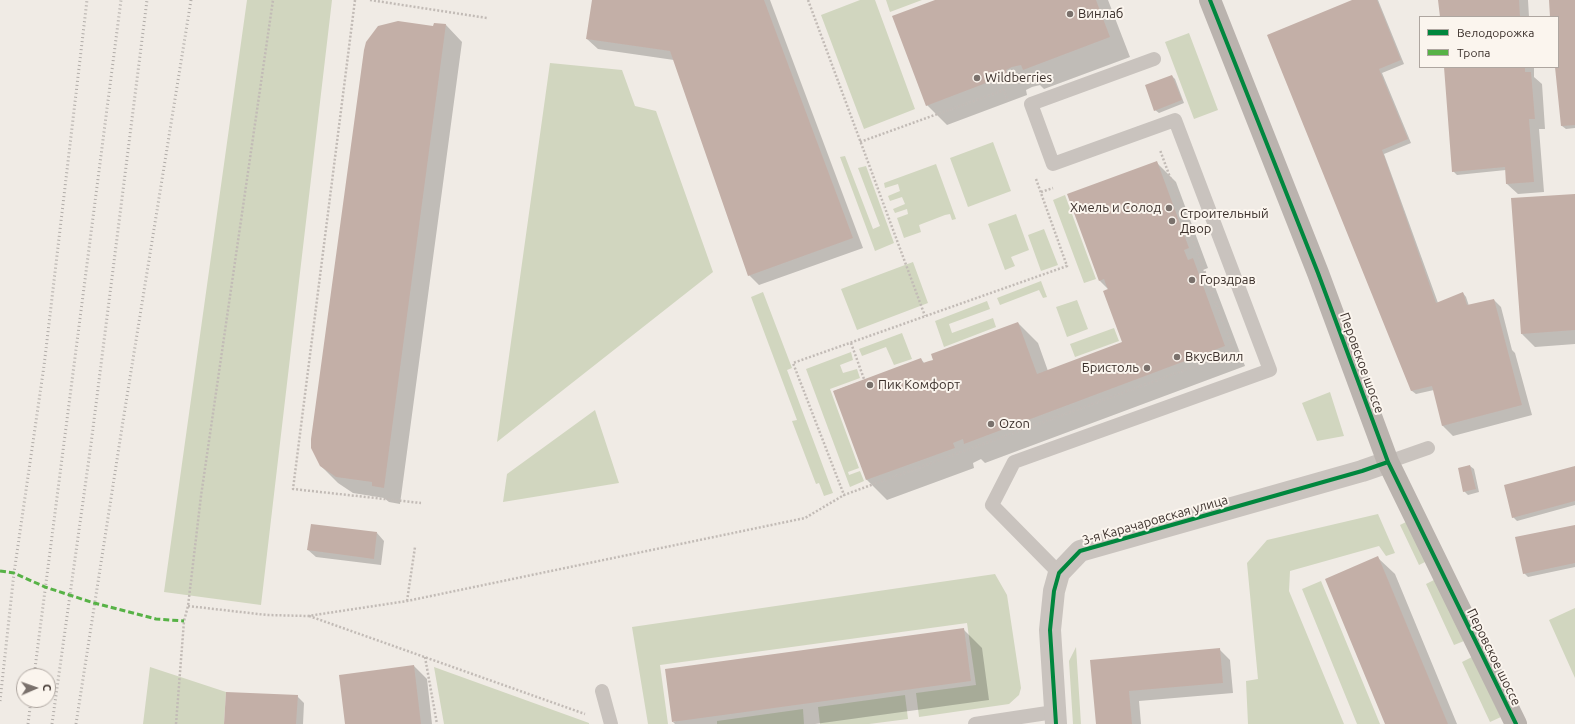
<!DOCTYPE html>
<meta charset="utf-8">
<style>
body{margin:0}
#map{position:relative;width:1575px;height:724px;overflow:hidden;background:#f0ebe5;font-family:Ubuntu,sans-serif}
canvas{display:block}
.legend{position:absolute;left:1419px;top:16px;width:140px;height:52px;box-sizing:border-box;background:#fbf5ee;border:1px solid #aea6a0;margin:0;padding:5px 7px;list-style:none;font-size:12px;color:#3b302b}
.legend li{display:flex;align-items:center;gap:8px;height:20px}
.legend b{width:20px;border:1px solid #aea6a0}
.north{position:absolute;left:16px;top:668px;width:40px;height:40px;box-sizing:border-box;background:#fbf5ee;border:1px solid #aea6a0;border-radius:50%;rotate:88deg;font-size:11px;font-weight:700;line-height:16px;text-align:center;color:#3b302b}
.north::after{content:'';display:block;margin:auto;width:14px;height:18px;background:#7a716c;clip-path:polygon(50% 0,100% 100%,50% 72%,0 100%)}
</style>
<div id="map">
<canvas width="1575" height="724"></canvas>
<ul class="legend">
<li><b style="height:5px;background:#00873e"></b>Велодорожка</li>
<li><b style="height:5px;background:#57b246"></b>Тропа</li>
</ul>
<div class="north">С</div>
</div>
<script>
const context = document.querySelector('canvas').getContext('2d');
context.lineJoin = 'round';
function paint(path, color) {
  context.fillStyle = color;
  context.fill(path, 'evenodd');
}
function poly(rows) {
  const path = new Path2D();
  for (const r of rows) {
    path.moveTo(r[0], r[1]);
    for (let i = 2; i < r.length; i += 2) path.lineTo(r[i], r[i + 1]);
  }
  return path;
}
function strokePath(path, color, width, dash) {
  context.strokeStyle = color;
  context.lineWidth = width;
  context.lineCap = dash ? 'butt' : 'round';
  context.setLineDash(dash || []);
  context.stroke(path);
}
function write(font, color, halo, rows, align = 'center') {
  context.font = font + ' Ubuntu,sans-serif';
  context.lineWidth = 4;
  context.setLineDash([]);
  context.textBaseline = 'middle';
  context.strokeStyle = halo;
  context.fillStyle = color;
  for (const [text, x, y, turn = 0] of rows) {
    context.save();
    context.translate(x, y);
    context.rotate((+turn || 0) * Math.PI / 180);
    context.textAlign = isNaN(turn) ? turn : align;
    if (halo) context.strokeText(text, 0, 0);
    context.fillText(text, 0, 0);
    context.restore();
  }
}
const green = poly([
 [247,0,332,0,261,605,164,592],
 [860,0,875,0,915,109,864,129,821,15],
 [886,0,922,0,890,12],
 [1189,33,1218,110,1194,119,1165,42],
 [550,63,622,70,635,106,656,111,713,272,497,442],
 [993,142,1011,191,968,207,950,158],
 [845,156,873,229,880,226,858,168,866,166,894,243,875,251,840,157],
 [936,164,956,219,952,220,950,214,945,215,919,225,921,232,904,238,897,218,908,214,907,209,895,213,893,209,905,204,902,197,890,201,888,196,900,191,898,184,885,188,884,183],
 [1065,195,1096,279,1084,283,1053,200],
 [1016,214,1029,250,1011,257,1015,266,1005,270,988,224],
 [1044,229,1058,265,1041,271,1028,235],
 [913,262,928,303,857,330,841,289],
 [1041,281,1047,297,1043,298,1039,290,1000,305,997,298],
 [763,292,792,368,787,370,833,493,824,496,819,483,816,484,792,421,797,420,751,297],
 [1077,300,1088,329,1067,337,1056,307],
 [987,301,990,309,949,324,952,333,993,318,996,327,944,347,935,321],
 [1114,328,1119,341,1075,357,1070,344],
 [902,333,912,359,894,365,886,347,862,356,859,349],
 [851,352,853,360,840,365,843,373,857,369,860,378,830,389,859,468,848,472,849,475,860,471,864,481,850,487,806,369],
 [1330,392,1344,436,1317,441,1302,403],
 [595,410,619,483,503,502,507,474],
 [1378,514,1395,553,1386,556,1379,546,1290,571,1289,591,1344,724,1248,724,1246,681,1258,679,1247,563,1267,540],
 [1408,521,1427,561,1419,565,1400,525],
 [995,574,1007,595,1021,688,1019,695,1009,704,919,717,916,693,976,685,967,623,660,665,668,724,648,724,632,627],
 [1436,579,1464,641,1454,645,1426,584],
 [1321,581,1380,724,1357,724,1302,589],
 [1575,608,1575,678,1549,620],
 [1076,647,1081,724,1073,724,1069,661],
 [1472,657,1501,717,1490,722,1462,662],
 [150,667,226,692,224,724,143,724],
 [434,667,589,723,589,724,444,724],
 [905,695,908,719,869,724,820,724,818,707],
 [803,709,804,724,717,724,717,721]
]);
const shadow = poly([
 [593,0,770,0,863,248,759,285,749,275,674,60,598,49,587,39],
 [937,0,1108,0,1130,57,1044,89,1040,85,1032,87,1026,90,1027,95,947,125,927,105],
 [1355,0,1378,0,1404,64,1382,73,1411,143,1384,154,1438,303,1463,293,1466,297,1469,306,1494,300,1501,307,1512,350,1515,353,1532,415,1453,436,1443,426,1434,390,1416,394,1412,391],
 [1439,0,1528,0,1529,17,1441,17],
 [1550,0,1575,0,1575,128,1566,129,1562,126,1556,67,1558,67,1558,17,1551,17],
 [446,25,462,42,400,504,389,502,384,498,353,493,338,483,321,466,434,27],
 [1445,67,1534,67,1534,77,1542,84,1545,129,1539,129,1544,192,1518,194,1507,184,1506,170,1457,175,1453,171],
 [1172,76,1175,79,1184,103,1159,113,1155,110],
 [1156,162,1176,182,1208,268,1203,270,1212,279,1245,366,985,463,981,459,973,463,974,468,887,500,867,480,834,391,921,359,925,364,1018,323,1038,343,1048,371,1124,343,1109,290,1100,281,1068,195],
 [1575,195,1575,344,1535,347,1522,334],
 [1470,466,1474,469,1479,492,1468,495,1464,491],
 [1575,467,1575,505,1517,521,1513,517],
 [1575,526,1575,567,1528,577,1524,573],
 [377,533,384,541,381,565,316,557,308,550],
 [1378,558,1395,574,1457,724,1386,724],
 [963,629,982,648,989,700,815,724,675,724,673,722],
 [1219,649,1230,660,1233,693,1139,701,1141,724,1097,724,1091,661],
 [414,666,427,679,432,724,346,724],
 [297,696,304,703,303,724,225,724]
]);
const building = poly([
 [592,0,764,0,853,238,748,276,670,51,586,39],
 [935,0,1096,0,1110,37,1023,70,1021,65,1012,67,1006,70,1007,75,926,106,892,16],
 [1352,0,1377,0,1401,60,1379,69,1408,139,1382,150,1436,303,1463,292,1467,305,1494,299,1522,405,1442,426,1432,386,1411,391,1267,35],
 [1438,0,1519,0,1520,17,1440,17],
 [1549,0,1575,0,1575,125,1561,126,1555,67,1558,67,1558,17,1550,17],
 [398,21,433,26,434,23,446,24,384,488,372,486,372,482,336,477,320,466,311,448,311,439,364,50,366,42,378,26],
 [1444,67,1525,67,1525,72,1531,72,1535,119,1529,119,1534,182,1506,184,1505,167,1452,172],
 [1172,75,1182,100,1154,111,1145,85],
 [1157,161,1189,248,1184,250,1188,260,1193,258,1225,346,964,444,963,439,953,443,955,448,866,480,833,391,921,358,923,363,929,361,933,360,931,354,1018,322,1037,374,1122,342,1103,291,1108,289,1106,285,1104,279,1099,281,1067,194],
 [1575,194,1575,330,1521,334,1511,198],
 [1470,465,1476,489,1463,492,1458,468],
 [1575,466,1575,501,1512,518,1504,485],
 [311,524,377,532,374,559,307,550],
 [1575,525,1575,563,1523,574,1515,537],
 [1378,556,1391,587,1448,724,1385,724,1325,579],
 [964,628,971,681,672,722,665,669],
 [1220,648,1223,683,1129,691,1132,724,1096,724,1090,660],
 [414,665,421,724,345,724,339,675],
 [226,692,298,695,296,724,224,724]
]);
const path = poly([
 [355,0,293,489,421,503],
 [370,0,487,18],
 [808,0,925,316],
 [860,142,1004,90,1008,101],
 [1036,179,1067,266,793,363,844,495,1234,352,1160,150],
 [1041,192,1053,188],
 [851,343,864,379],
 [407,601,415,547],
 [188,606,267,615,308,616,407,601,805,518,844,495],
 [309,616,585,714],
 [425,657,437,724],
 [176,724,184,621,188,606,201,496,273,0]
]);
const lane = poly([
 [1388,462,1428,448],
 [1059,573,992,505,1014,462,1270,370,1175,120,1053,164,1031,104,1154,59],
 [602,691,611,724],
 [975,724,1054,712]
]);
const street = poly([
 [1056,724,1050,630,1054,591,1059,573,1080,551,1362,471,1388,462]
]);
const secondary = poly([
 [1210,0,1318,273,1388,462,1516,724]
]);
const rail = poly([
 [34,676,121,0],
 [0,701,14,573,44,366,87,0],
 [28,724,31,700],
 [52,724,91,444,147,0],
 [76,724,123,421,191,0]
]);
const quiet = poly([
 [0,571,14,573,45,587,94,603,156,619,184,621]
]);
const cycleway = poly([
 [1210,0,1318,273,1388,462,1516,724],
 [1056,724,1050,630,1054,591,1059,573,1080,551,1362,471,1388,462]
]);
const markers = [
 [1070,14,4,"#7a716c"],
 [977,78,4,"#7a716c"],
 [1169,208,4,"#7a716c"],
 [1172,221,4,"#7a716c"],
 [1192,280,4,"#7a716c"],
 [1177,357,4,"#7a716c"],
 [1147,368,4,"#7a716c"],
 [870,385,4,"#7a716c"],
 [991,424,4,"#7a716c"]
];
const poiNames = [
 ["Винлаб",1078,14],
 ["Wildberries",985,78],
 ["Хмель и Солод",1161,208,"right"],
 ["Строительный",1180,214],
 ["Двор",1180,229],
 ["Горздрав",1200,280],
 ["ВкусВилл",1185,357],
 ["Бристоль",1139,368,"right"],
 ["Пик Комфорт",878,385],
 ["Ozon",999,424]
];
const streetNames = [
 ["Перовское шоссе",1362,363,70],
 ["3-я Карачаровская улица",1155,520,-16],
 ["Перовское шоссе",1494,657,64]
];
paint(green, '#d1d6bf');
paint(shadow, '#0003');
paint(building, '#c3afa7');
strokePath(path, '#c2bbb6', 2.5, [2, 2]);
strokePath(lane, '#c9c3be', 14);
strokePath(street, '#c9c3be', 22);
strokePath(secondary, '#bab3ae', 22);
strokePath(rail, '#b1aca8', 3, [1, 3]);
strokePath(quiet, '#57b246', 3, [6, 3]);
strokePath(cycleway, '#00873e', 4);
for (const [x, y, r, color] of markers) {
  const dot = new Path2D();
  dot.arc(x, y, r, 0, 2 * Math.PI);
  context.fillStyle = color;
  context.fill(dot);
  strokePath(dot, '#fbf5ee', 1.5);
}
write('13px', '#3b302b', '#fbf5ee', poiNames, 'left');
write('13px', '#3b302b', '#fbf5ee', streetNames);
</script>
